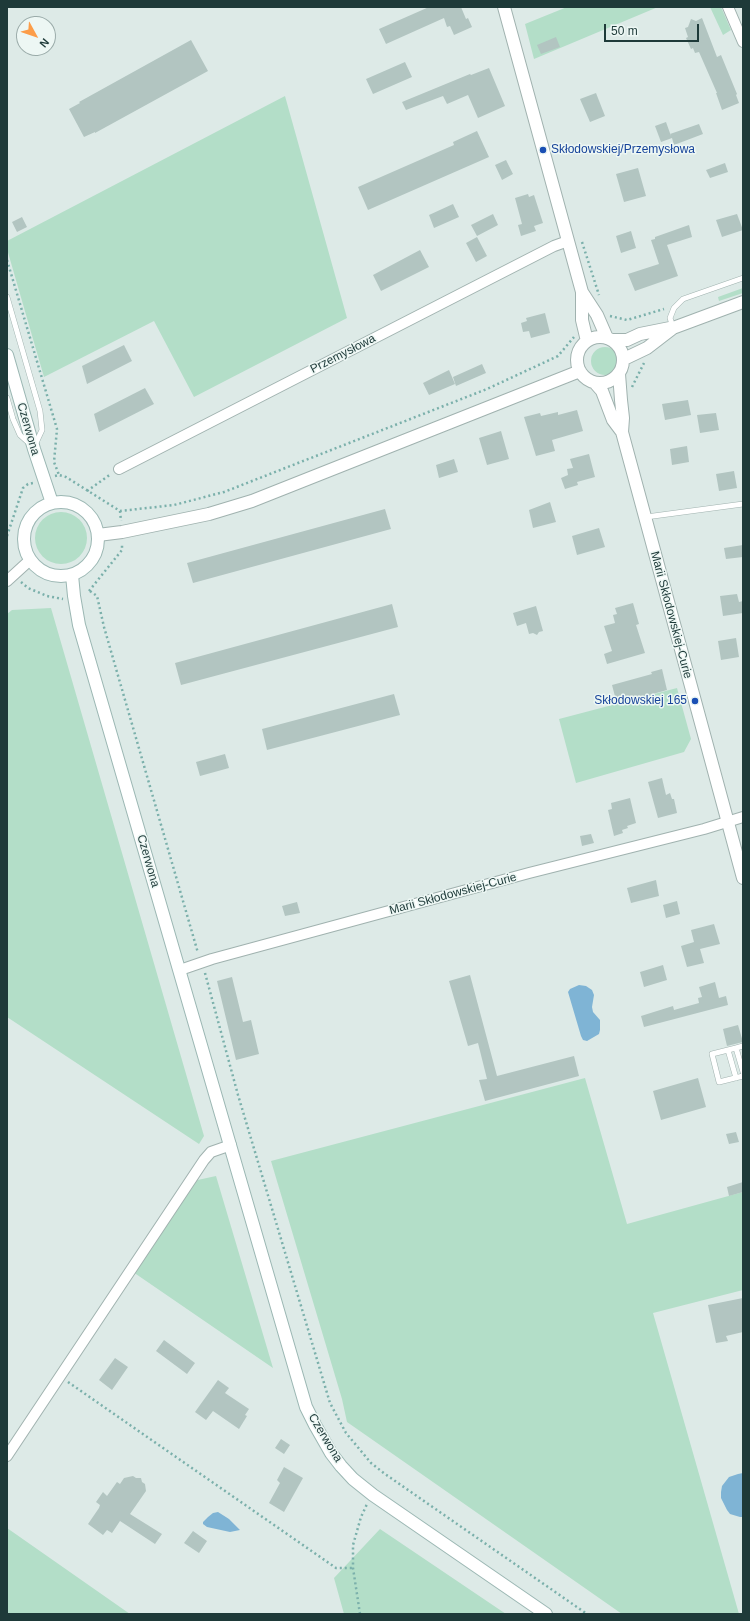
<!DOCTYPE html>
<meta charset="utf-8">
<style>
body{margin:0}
#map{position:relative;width:750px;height:1621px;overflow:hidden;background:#ddeae7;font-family:Helvetica,sans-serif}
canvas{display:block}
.frame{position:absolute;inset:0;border:8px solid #1e3a39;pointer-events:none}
.north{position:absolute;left:16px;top:16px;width:40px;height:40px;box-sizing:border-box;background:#edf7f4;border:1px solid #9aaba9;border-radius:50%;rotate:130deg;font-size:11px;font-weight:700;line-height:16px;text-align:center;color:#1e3a39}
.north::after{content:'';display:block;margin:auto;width:14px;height:18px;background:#fc9d49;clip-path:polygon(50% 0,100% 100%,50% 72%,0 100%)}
.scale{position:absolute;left:604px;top:24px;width:95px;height:18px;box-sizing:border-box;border:2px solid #1e3a39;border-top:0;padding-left:5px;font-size:12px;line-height:14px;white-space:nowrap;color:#1e3a39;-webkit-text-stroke:3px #edf7f4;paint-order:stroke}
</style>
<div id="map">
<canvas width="750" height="1621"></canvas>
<div class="frame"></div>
<div class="north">N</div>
<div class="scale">50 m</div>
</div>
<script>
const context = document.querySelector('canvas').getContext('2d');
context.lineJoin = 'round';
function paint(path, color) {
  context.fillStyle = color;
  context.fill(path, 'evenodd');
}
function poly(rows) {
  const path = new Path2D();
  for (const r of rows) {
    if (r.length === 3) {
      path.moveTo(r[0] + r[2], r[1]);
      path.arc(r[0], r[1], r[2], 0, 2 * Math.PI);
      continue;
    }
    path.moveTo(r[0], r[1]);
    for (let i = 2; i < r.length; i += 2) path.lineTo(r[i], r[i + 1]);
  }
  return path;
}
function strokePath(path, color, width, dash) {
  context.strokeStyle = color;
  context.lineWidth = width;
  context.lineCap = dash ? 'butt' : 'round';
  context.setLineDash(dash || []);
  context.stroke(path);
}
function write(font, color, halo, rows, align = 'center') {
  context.font = font + ' Helvetica,sans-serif';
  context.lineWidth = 3;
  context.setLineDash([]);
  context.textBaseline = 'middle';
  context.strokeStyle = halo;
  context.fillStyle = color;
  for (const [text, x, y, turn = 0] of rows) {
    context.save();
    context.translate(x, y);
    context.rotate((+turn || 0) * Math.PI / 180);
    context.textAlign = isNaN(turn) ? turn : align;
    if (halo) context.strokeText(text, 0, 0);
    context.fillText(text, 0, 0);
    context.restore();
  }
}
const green = poly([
 [567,7,658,7,534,59,525,24],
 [710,7,721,7,731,30,723,35],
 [285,96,347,318,194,397,154,321,44,377,7,249,7,241],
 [743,288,743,293,719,301,718,297],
 [605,361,14],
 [61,538,26],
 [51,608,204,1136,199,1144,7,1017,7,614,12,610],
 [677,688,691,739,684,752,576,783,559,719],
 [585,1078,627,1224,743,1192,743,1290,653,1313,739,1614,622,1614,347,1422,342,1399,271,1161],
 [216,1176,273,1368,133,1272,193,1181],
 [7,1528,130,1614,7,1614],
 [380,1529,506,1614,344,1614,334,1578]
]);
const water = poly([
 [579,985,586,986,592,990,594,995,592,1007,593,1012,600,1020,600,1030,599,1034,587,1041,583,1040,581,1036,568,992,570,989],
 [743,1473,743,1517,740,1517,730,1514,727,1510,721,1498,721,1492,722,1486,729,1477,738,1474],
 [218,1512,229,1519,240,1530,230,1532,207,1527,203,1524,203,1522,208,1517,213,1513]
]);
const building = poly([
 [429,7,461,7,466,19,468,18,472,27,454,35,450,26,447,27,444,18,386,44,379,29],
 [702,18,717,57,721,55,737,94,736,95,739,103,722,110,716,93,717,93,699,52,695,53,693,48,691,49,686,38,688,37,685,28,688,27,691,19,696,21],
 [556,37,560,47,541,54,537,45],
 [191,40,208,71,95,133,95,132,84,137,69,109,80,103,79,102],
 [405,62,412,77,373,94,366,79],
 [489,68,505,106,478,118,468,95,447,104,443,96,406,110,402,102,470,74,471,75],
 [596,93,605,116,590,122,580,99],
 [666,122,671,136,670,134,699,124,703,134,674,145,672,138,661,142,655,126],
 [477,131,489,157,368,210,358,187,454,145,453,142],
 [506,160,513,174,502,180,495,165],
 [725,163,728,172,710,178,706,170],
 [638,168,646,196,624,202,616,174],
 [528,194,529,197,534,195,543,223,534,226,536,231,521,236,518,225,522,224,515,198],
 [453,204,459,217,434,228,429,215],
 [493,214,498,225,477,236,471,225],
 [737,214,743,230,722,237,716,220],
 [22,217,27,227,17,232,12,222],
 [689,225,692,237,667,245,678,276,635,291,628,274,659,264,651,240,655,239,655,237],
 [631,231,636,248,621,253,616,236],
 [477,237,487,256,476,262,466,243],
 [420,250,429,267,381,291,373,275],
 [545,313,550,333,531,338,529,331,523,332,521,323,527,321,526,318],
 [124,345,132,361,87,384,82,366],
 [482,364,486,373,456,386,453,377],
 [449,370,455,384,429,395,423,383],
 [145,388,154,404,99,432,94,414],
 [688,400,691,415,665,420,662,404],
 [577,410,583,431,552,440,555,451,536,456,524,417,540,413,541,416,558,412,558,415],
 [716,413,719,430,700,433,697,415],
 [501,431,509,459,487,465,479,438],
 [687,446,689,462,672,465,670,449],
 [589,454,595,477,577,482,578,485,565,489,561,478,568,475,567,469,573,468,570,459],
 [454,459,458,472,439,478,436,465],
 [734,471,737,488,719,491,716,474],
 [550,502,556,522,533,528,529,510],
 [385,509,391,529,193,583,187,563],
 [599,528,605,547,577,555,572,536],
 [743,545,743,557,726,559,724,548],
 [737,594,739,602,743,601,743,613,723,616,720,596],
 [633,603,639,624,636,625,645,653,607,664,604,654,612,651,604,626,615,623,613,615,617,614,615,608],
 [392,604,398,627,181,685,175,663],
 [536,606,543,631,539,632,537,635,533,633,529,634,526,623,517,626,513,613],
 [736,638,739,657,721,660,718,641],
 [662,669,667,690,617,704,612,685,652,674,651,672],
 [394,694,400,715,267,750,262,729],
 [225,754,229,768,200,776,196,762],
 [662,778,666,795,670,793,672,799,674,799,677,813,658,818,648,782],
 [630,798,636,823,627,826,628,828,622,830,623,833,614,836,608,810,612,809,611,803],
 [591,834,594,843,582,846,580,836],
 [656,880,659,896,631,903,627,888],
 [677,901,680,914,666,918,663,905],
 [297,902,300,913,285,916,282,906],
 [714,924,720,944,700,949,704,963,687,967,681,946,694,942,691,930],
 [663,965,667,980,644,987,640,972],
 [470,975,497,1076,574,1056,579,1076,485,1101,479,1080,487,1079,478,1043,468,1046,449,981],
 [232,977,243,1022,251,1020,259,1054,236,1060,217,981],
 [715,982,719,998,726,996,728,1005,644,1027,641,1016,673,1006,674,1010,699,1003,698,998,702,997,699,987],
 [738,1025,743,1042,727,1046,723,1029],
 [698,1078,706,1107,661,1120,653,1091],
 [736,1132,739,1142,729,1144,726,1134],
 [743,1182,743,1192,729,1196,727,1187],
 [743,1298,743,1332,726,1336,728,1341,716,1343,708,1305],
 [164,1340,195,1363,187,1374,156,1351],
 [115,1358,128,1367,112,1390,99,1380],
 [218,1380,229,1388,225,1393,249,1409,245,1415,247,1416,239,1429,213,1411,206,1420,195,1412],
 [281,1439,290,1445,284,1454,275,1448],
 [284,1467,303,1478,284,1512,269,1503,280,1483,277,1480],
 [133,1476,136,1478,141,1478,142,1482,145,1484,146,1491,130,1514,162,1534,155,1544,120,1521,112,1533,107,1530,103,1535,88,1524,99,1508,100,1505,96,1502,103,1492,107,1496,117,1482,120,1484,124,1478],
 [193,1531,207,1541,199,1553,184,1543]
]);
const path = poly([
 [582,242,599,295],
 [7,260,57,429,54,462,59,475],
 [610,316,627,320,664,309],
 [632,387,644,363],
 [55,476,59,475,66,477,120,511,174,505,224,492,487,389,558,356,574,337],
 [87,491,111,474],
 [120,511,121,521],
 [7,536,23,488,28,484,33,483],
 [21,582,28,588,47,596,63,599],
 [89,591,122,550,122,544],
 [90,591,97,596,104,627,198,953],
 [205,973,238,1095,330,1403,346,1433,371,1463,385,1474,587,1614],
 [68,1382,336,1568,353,1568],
 [360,1614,353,1568,353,1545,361,1517,367,1504]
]);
const service = poly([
 [7,297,40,411,42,430,35,445],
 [673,327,670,318,674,308,683,299,743,278],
 [7,398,13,419,20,435,30,444],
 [646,517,743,504],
 [736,1048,743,1046],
 [728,1050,736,1048,743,1072],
 [736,1078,728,1050,712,1054,719,1082,743,1076]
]);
const minor = poly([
 [728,7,743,42],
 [119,469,554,246,568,241],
 [7,581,30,560],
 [180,970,212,959,529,873,704,829,743,817],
 [7,1456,204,1160,211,1152,231,1145]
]);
const tertiary = poly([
 [504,7,582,292,582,320,587,341],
 [582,292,597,315,607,338],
 [600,360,23],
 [613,340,627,340,640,334,670,328],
 [624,359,647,348,673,328,743,302],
 [619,374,621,400,623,418,622,432],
 [595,383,602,391,613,420,622,432,743,878],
 [98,535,122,532,209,514,252,501,580,371]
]);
const secondary = poly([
 [7,355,34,449,52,503],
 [61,539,37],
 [72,575,74,596,79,625,306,1407,315,1425,331,1453,341,1466,353,1479,373,1495,546,1614]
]);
const markers = [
 [543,150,4,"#1a4fb4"],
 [695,701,4,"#1a4fb4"]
];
const transitNames = [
 ["Skłodowskiej/Przemysłowa",551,150],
 ["Skłodowskiej 165",687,701,"right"]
];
const streetNames = [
 ["Przemysłowa",343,354,-27],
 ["Czerwona",28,429,74],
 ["Marii Skłodowskiej-Curie",671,615,75],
 ["Czerwona",148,861,74],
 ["Marii Skłodowskiej-Curie",453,894,-15],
 ["Czerwona",325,1438,59]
];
paint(green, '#b3dec8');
paint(water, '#7fb4d5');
paint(building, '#b2c5c1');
strokePath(service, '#a0b2af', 6);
strokePath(minor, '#a0b2af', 12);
strokePath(tertiary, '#a0b2af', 14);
strokePath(secondary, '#9bb7b3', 14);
strokePath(path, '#7bb0ab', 2.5, [2, 3]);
strokePath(service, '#fff', 5);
strokePath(minor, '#fff', 10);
strokePath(tertiary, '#fff', 12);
strokePath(secondary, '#fff', 12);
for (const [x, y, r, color] of markers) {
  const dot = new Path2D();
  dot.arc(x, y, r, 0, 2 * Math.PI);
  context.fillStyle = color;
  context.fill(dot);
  strokePath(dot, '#edf7f4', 1.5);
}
write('12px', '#164399', '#edf7f4', transitNames, 'left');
write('12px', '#1e3a39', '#edf7f4', streetNames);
</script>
